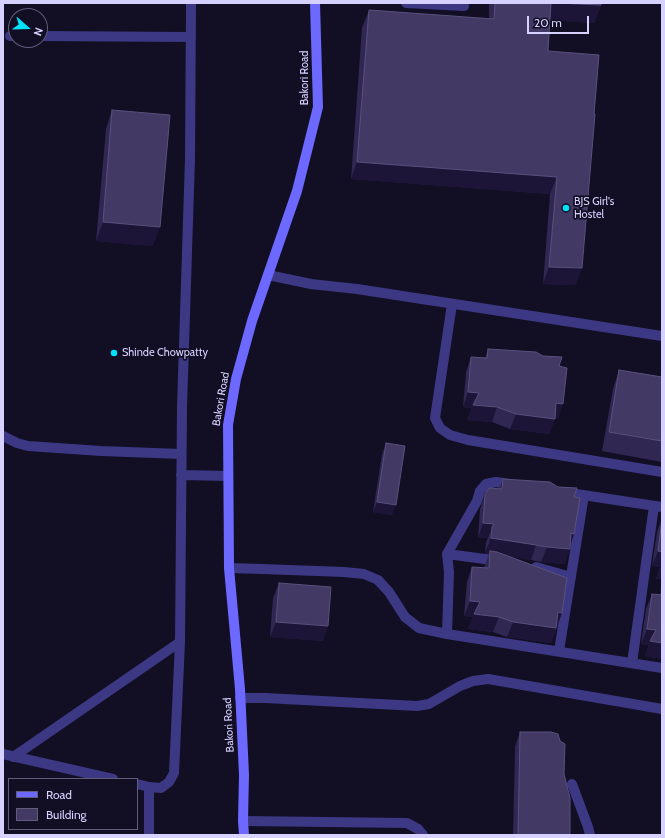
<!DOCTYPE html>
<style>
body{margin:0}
#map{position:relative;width:665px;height:838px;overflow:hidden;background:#120e24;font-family:Cabin,sans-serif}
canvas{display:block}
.frame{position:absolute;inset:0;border:4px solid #d7d1ff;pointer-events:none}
.legend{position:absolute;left:8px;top:778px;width:130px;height:52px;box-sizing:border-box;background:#120e24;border:1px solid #615c7c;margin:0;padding:5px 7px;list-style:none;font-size:12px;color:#d7d1ff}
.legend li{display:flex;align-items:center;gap:8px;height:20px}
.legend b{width:20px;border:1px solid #615c7c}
.north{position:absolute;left:8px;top:8px;width:40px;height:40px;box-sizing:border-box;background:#120e24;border:1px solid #615c7c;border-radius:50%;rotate:110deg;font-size:11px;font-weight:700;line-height:16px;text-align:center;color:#d7d1ff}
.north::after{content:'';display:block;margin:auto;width:14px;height:18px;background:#00e1fc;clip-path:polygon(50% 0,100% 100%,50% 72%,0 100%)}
.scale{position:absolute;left:527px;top:16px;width:62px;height:18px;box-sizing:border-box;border:2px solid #d7d1ff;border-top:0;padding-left:5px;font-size:12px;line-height:14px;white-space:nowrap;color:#d7d1ff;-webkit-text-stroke:3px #120e24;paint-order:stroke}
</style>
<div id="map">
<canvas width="665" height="838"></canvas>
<div class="frame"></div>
<ul class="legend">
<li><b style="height:5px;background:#6d68ff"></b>Road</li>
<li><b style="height:11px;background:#423965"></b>Building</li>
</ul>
<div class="north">N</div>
<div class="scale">20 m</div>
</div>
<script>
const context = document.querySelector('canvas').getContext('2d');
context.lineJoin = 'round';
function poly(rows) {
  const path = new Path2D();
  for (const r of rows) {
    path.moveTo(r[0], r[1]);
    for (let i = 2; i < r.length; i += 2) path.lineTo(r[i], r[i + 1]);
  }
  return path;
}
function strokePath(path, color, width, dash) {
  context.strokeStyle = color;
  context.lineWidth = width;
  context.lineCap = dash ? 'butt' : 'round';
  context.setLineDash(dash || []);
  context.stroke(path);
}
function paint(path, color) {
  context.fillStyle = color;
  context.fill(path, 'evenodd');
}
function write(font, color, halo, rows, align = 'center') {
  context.font = font + ' Cabin,sans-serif';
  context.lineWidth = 3.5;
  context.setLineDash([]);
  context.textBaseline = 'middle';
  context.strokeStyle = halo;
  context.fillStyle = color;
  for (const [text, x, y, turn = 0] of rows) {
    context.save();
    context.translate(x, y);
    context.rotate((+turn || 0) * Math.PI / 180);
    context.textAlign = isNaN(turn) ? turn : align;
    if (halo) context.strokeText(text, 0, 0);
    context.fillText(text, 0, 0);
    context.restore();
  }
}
const lane = poly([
 [406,3,464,6],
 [10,36,16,36],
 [40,36,191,37],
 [181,475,228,476],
 [488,679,662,709],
 [3,754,113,779],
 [13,757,180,642],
 [137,784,149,787,161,788,169,782,174,773,180,642,182,407,190,159,191,3],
 [572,784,588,827,590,835],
 [243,821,407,823,418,829,423,835],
 [149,835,149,787]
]);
const street = poly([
 [268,275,311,284,357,289,662,336],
 [452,304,435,418,440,428,450,435,468,440,662,472],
 [3,436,17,443,28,446,101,451,181,454],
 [563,492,662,507],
 [447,554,500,561],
 [536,567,571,577],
 [229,568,262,569,344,572,364,574,378,580,389,592,405,617,419,628,447,634,662,668],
 [447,634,449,572,447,554,477,501,480,491,486,484,496,482,515,485],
 [559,651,584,495],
 [632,663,654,506],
 [240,698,265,698,417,706,429,704,460,686,473,681,488,679]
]);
const secondary = poly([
 [244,835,243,821,244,775,240,689,229,568,228,425,236,379,252,321,297,191,318,107,315,3]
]);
const wall = poly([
 [489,3,601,3,601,5,594,23,550,20,548,51,576,285,543,284,550,194,351,179,362,28,369,10,489,19],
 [112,110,153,246,96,241,106,129],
 [488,349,559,366,558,419,555,418,549,434,510,429,492,422,467,420,472,408,463,407,466,372,471,357,485,358],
 [619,370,662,377,662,462,602,451,613,389],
 [386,443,392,515,373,512,382,454],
 [503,479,574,497,574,534,564,564,541,562,531,560,509,556,562,613,551,643,507,637,493,632,468,629,473,617,464,616,467,582,472,567,484,568,489,554,485,553,486,542,488,538,478,538,480,509,485,494,499,489],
 [662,518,662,659,645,656,649,645,641,644,646,609,652,594,660,595,662,579,656,579,660,567,652,566,657,532],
 [279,583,323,641,270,637,273,598],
 [520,732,564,774,570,835,513,835,515,747]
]);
const shadedWall = poly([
 [551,3,601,5,594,23,545,20],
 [357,162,557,177,550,194,351,179],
 [103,222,160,227,153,246,96,241],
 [549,267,582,268,576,285,543,284],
 [468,392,479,393,497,407,492,422,467,420,472,408,463,407],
 [556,403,563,404,558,419,551,418],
 [516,414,555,419,549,434,510,429],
 [377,502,396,505,392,515,373,512],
 [483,523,494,524,488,538,478,538],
 [571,533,574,534,569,549],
 [491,538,536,545,531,560,490,554,490,551,489,554,485,553],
 [547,547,570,549,564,564,541,562],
 [658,551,662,552,662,579,656,579,660,567,652,566],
 [470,601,480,602,499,617,493,632,468,629,473,617,464,616],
 [558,612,562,613,556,628],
 [276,622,328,626,323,641,270,637],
 [513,622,556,628,551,643,507,637],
 [647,629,656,630,662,643,662,659,645,656,649,645,641,644]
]);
const building = poly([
 [495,3,551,3,548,51,599,55,594,114,595,114,582,268,549,267,557,177,357,162,369,10,494,19,495,3],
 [556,3,601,3,601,5,556,3],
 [112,110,170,115,160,227,103,222,112,110],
 [488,349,536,352,543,356,562,357,559,366,567,368,563,404,556,403,555,419,516,414,497,407,473,405,479,393,468,392,471,357,487,358,488,349],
 [619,370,662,377,662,441,609,432,619,370],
 [386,443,405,446,396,505,377,502,386,443],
 [503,479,550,482,558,487,577,488,574,497,580,498,574,534,571,533,570,549,547,547,536,545,491,538,492,527,494,524,483,523,485,494,489,488,502,489,503,479],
 [662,520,662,552,658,551,662,520],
 [490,551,497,552,567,578,562,613,558,612,556,628,513,622,499,617,474,614,480,602,470,601,472,567,489,568,490,551],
 [279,583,331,587,328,626,276,622,279,583],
 [652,594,662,595,662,643,650,641,656,630,647,629,652,594],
 [520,732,551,732,558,734,560,741,565,744,564,774,570,798,570,835,518,835,520,732]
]);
const markers = [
 [566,208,4,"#00e1fc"],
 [114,353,4,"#00e1fc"]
];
const streetNames = [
 ["Bakori Road",305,78,-90],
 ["Bakori Road",221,399,-80],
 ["Bakori Road",229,725,-93]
];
const poiNames = [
 ["BJS Girl's",574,202],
 ["Hostel",574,215],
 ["Shinde Chowpatty",122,353]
];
strokePath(lane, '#3c3884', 10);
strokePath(street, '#3c3884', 10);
strokePath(secondary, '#6d68ff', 10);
paint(wall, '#302752');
paint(shadedWall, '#1c1538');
paint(building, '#423965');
strokePath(building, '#59517d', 1);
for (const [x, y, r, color] of markers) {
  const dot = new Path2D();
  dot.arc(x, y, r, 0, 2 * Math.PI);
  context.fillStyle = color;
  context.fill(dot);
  strokePath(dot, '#120e24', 1.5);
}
write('11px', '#d7d1ff', '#120e24', streetNames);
write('11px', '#d7d1ff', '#120e24', poiNames, 'left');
</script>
